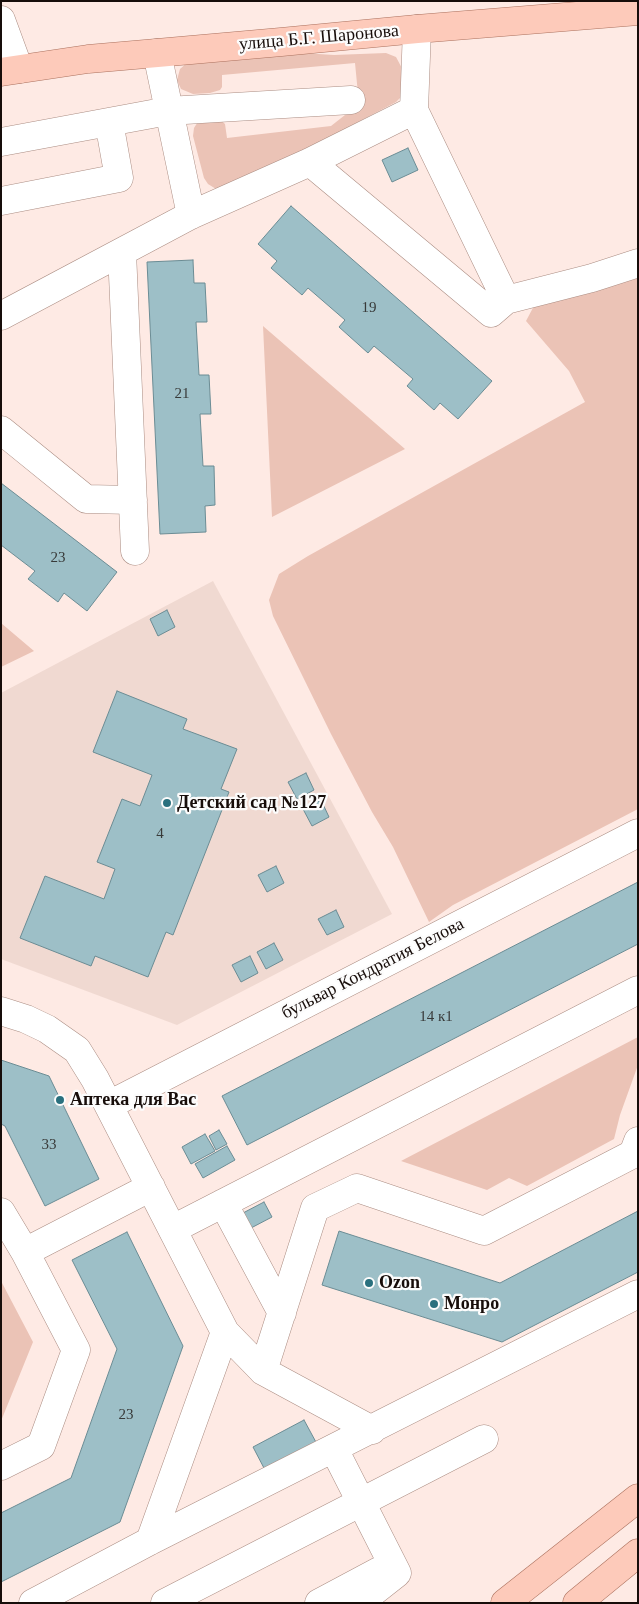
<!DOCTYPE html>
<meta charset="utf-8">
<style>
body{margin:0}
#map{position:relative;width:639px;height:1604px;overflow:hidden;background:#feeae4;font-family:Georgia,serif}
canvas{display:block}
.frame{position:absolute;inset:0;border:2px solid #170d0a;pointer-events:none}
</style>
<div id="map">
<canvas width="639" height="1604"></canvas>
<div class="frame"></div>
</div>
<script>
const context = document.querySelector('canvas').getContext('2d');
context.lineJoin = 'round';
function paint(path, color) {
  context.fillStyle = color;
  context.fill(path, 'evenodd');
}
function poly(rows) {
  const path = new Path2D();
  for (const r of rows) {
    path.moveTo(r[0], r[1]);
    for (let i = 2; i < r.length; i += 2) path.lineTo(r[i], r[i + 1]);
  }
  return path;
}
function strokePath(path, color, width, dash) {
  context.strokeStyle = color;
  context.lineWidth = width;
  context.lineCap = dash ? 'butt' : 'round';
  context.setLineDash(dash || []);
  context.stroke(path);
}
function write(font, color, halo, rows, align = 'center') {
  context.font = font + ' Georgia,serif';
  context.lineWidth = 4.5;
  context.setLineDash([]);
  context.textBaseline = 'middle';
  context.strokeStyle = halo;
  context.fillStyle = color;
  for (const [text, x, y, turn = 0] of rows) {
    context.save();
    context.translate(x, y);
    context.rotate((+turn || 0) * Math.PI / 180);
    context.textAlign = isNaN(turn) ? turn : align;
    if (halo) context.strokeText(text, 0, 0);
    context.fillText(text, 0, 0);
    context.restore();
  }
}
const built = poly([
 [213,581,392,914,177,1025,1,959,1,693]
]);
const green = poly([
 [303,53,334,55,386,53,396,57,404,72,404,83,400,98,396,102,235,187,216,189,208,184,204,178,193,136,194,128,199,120,217,117,225,124,227,138,331,126,359,104,355,63,222,75,222,87,220,90,210,93,193,94,181,89,177,80,180,69,188,62],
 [638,276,638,809,453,905,429,922,393,847,372,812,331,734,273,616,269,600,279,574,308,556,585,402,569,371,526,321,535,304],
 [263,326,405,449,272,517],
 [1,623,34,651,1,667],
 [638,1037,638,1065,620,1115,614,1139,527,1186,509,1178,487,1190,401,1161],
 [1,1281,33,1342,1,1421]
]);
const building = poly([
 [408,148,418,170,392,182,382,160,408,148],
 [291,206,492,381,458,419,440,403,434,410,407,386,413,379,374,346,368,353,339,327,345,320,308,288,302,295,271,268,277,261,258,244,291,206],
 [193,260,194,283,205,283,207,322,196,322,199,375,209,375,211,414,200,414,203,466,214,466,215,505,205,506,206,532,160,534,147,262,193,260],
 [1,483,117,572,87,611,64,593,58,602,28,579,35,571,1,545,1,483],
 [167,610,175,627,158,636,150,619,167,610],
 [117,691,187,719,183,729,237,749,221,789,229,792,173,935,166,932,148,977,95,956,91,966,20,938,45,876,104,899,115,869,97,862,122,799,140,806,152,775,93,752,117,691],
 [306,773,314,790,297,799,288,782,306,773],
 [321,800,329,817,312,826,303,809,321,800],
 [276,866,284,883,267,892,258,875,276,866],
 [638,882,638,944,247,1145,222,1096,638,882],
 [336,910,344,927,327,935,318,919,336,910],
 [274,943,283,960,266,969,257,952,274,943],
 [250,956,258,973,241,982,232,965,250,956],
 [1,1060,49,1076,99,1179,45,1206,5,1126,1,1124,1,1060],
 [219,1130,227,1144,216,1150,209,1136,219,1130],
 [205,1134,215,1151,191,1164,182,1147,205,1134],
 [227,1146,235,1160,203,1178,195,1164,227,1146],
 [264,1202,272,1217,251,1228,243,1213,264,1202],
 [638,1211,638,1272,502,1342,322,1285,339,1231,500,1283,638,1211],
 [127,1232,183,1346,120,1522,1,1582,1,1513,71,1478,117,1349,72,1260,127,1232],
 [304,1420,317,1444,265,1470,253,1447,304,1420]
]);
const minor = poly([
 [1,20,19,69],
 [417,29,414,110,506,300],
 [157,53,191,215],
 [1,142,168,111,351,100],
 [310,162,491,313,506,300,592,278,638,263],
 [1,201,119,178,109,122],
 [122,252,135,551],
 [1,316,191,215,310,162,414,110],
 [1,430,86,499,133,500],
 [1,1011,26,1019,47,1029,77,1050,95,1079,225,1332,263,1371,372,1430],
 [109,1105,638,833],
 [223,1203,282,1313],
 [1,1212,25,1252,76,1350,41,1446,1,1466],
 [173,1229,638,990],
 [25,1252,151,1187],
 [263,1371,315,1208,357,1188,484,1231,633,1154,638,1141],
 [334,1449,397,1573,359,1603],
 [150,1541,225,1332],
 [33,1603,150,1541,638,1294],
 [165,1603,484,1439],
 [319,1603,379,1571]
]);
const major = poly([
 [1,72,88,59,157,53,281,42,417,29,638,11],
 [505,1603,638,1498],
 [577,1603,638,1553]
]);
const markers = [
 [167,803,5,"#2a707e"],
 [60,1100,5,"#2a707e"],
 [369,1283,5,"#2a707e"],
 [434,1304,5,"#2a707e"]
];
const numberNames = [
 ["19",369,308],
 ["21",182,394],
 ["23",58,558],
 ["4",160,834],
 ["14 к1",436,1017],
 ["33",49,1145],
 ["23",126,1415]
];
const streetNames = [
 ["улица Б.Г. Шаронова",319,38,-5],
 ["бульвар Кондратия Белова",373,969,-27]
];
const poiNames = [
 ["Детский сад №127",177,803],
 ["Аптека для Вас",70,1100],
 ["Ozon",379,1283],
 ["Монро",444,1304]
];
paint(built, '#f0d9d1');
paint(green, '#ebc3b6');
paint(building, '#9dbfc7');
strokePath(building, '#6b8c94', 1);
strokePath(minor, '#ab8d83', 29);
strokePath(major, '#ab715e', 29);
strokePath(minor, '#fff', 28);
strokePath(major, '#fdcaba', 28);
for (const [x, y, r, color] of markers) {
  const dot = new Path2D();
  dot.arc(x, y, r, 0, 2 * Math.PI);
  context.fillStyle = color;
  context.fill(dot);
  strokePath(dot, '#fcfcfc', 2);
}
write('15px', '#383a39', null, numberNames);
write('18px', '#170d0a', '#fcfcfc', streetNames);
write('bold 18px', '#170d0a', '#fcfcfc', poiNames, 'left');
</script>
